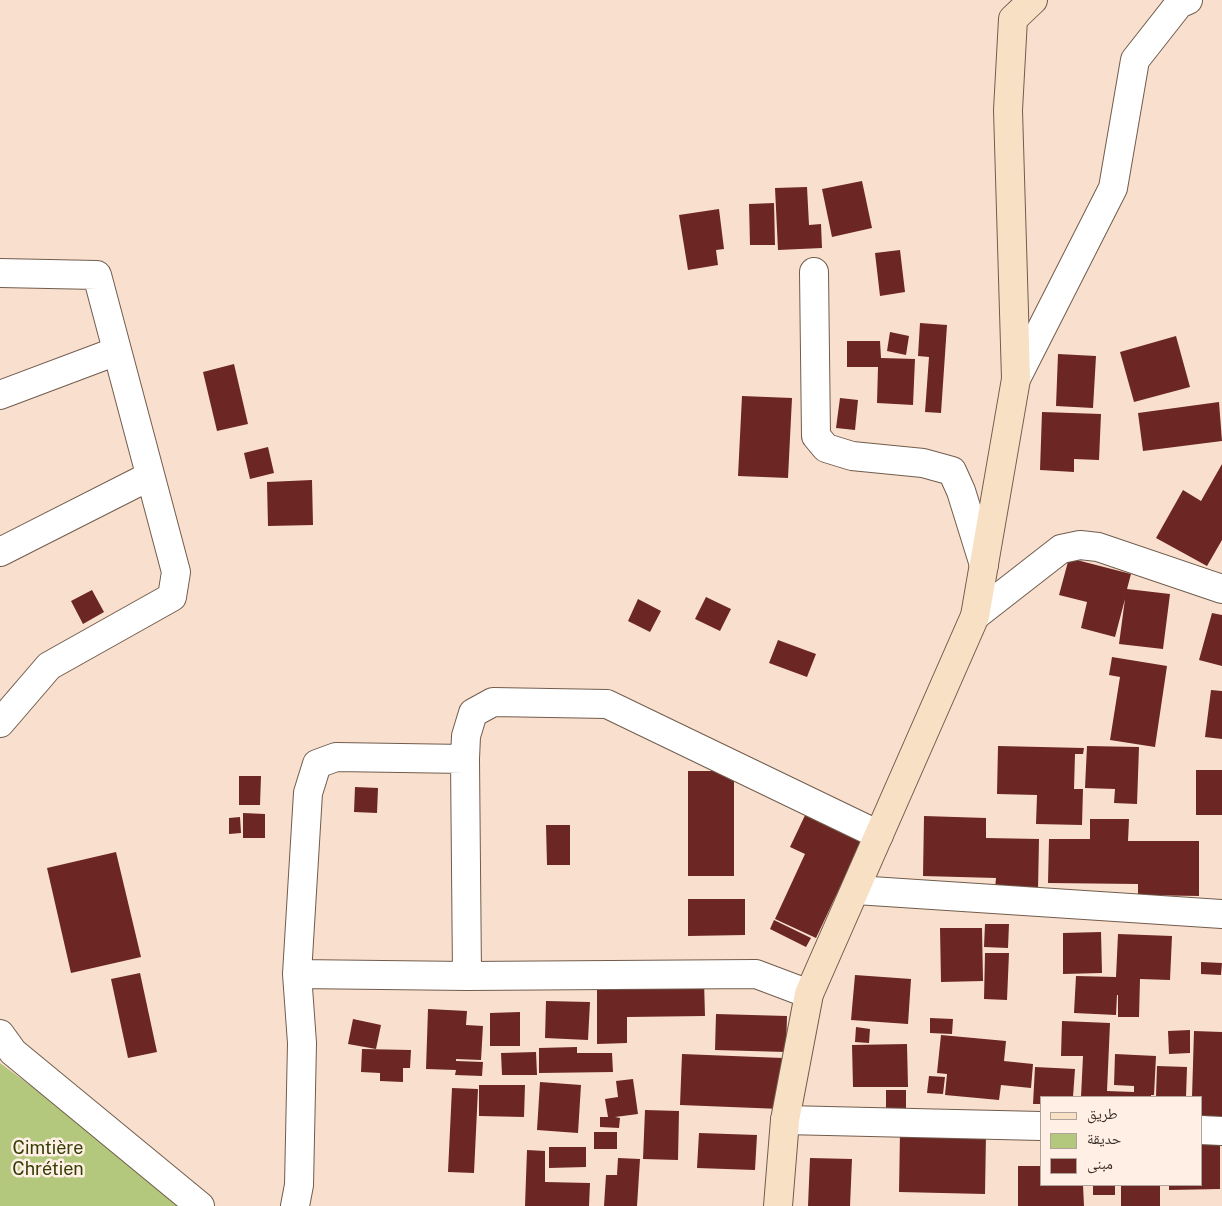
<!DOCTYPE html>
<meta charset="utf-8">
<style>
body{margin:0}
#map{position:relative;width:1222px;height:1206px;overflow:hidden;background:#f9e0ce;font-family:"Public Sans","Noto Naskh Arabic",sans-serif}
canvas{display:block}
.legend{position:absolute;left:1040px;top:1096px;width:162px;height:90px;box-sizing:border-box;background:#ffefe5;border:1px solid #b0a39a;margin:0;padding:6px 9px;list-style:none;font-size:15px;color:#3a3029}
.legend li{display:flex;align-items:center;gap:10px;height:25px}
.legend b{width:25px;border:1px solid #b0a39a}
</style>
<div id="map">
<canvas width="1222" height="1206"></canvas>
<ul class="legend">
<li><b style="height:6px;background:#f7e0c4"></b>طريق</li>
<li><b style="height:14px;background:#b4c87d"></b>حديقة</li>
<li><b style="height:14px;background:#6c2623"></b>مبنى</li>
</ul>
</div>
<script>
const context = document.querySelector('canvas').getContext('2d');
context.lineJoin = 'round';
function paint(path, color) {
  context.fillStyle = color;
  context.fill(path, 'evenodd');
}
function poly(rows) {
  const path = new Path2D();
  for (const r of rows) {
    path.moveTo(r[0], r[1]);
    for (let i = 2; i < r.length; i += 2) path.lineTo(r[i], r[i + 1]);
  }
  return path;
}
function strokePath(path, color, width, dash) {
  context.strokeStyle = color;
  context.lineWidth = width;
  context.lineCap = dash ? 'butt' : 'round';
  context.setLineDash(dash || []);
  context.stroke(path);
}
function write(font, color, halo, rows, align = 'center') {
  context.font = font + ' "Public Sans",sans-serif';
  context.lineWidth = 5;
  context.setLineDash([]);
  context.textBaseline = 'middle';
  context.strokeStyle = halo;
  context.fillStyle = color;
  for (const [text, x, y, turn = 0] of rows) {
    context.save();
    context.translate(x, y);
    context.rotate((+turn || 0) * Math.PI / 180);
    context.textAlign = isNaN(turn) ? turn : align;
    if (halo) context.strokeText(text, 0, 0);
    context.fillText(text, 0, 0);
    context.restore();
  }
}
const green = poly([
 [0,1063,193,1206,0,1206]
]);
const building = poly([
 [862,181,872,228,832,237,822,189],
 [807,187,809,225,821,224,822,248,778,250,775,188],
 [774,203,775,245,750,245,749,204],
 [719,209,724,249,716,250,718,265,688,270,679,215],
 [900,250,905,292,880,296,875,253],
 [920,323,947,325,941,413,925,412,929,357,918,356],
 [890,332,909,336,906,355,887,351],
 [1176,336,1190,387,1134,402,1120,352],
 [847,341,880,341,881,358,915,359,913,405,877,403,878,367,847,367],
 [1058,354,1096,356,1093,408,1056,406],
 [234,364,248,424,217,431,203,372],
 [742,396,792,398,788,478,738,476],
 [840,398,858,400,855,430,836,428],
 [1219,402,1222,441,1143,451,1138,413],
 [1042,412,1101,414,1099,460,1074,459,1074,472,1040,470],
 [268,447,274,473,250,479,244,453],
 [1222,464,1222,540,1207,566,1156,538,1183,490,1201,501],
 [312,480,313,525,268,526,267,482],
 [1069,558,1131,574,1127,589,1170,594,1163,649,1119,644,1125,599,1115,637,1081,628,1087,602,1059,595],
 [92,590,104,612,83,624,71,601],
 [706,597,731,609,720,631,695,619],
 [638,599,661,611,650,632,628,621],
 [1212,613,1222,615,1222,666,1199,660],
 [778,640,816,654,807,677,769,663],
 [1112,657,1167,666,1155,747,1110,740,1120,677,1109,675],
 [1211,690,1222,691,1222,739,1205,737],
 [998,746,1084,748,1083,754,1075,754,1074,789,1083,789,1082,825,1036,824,1037,795,997,794],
 [1087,746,1139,747,1137,804,1114,803,1115,789,1085,788],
 [1196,770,1222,770,1222,815,1196,815],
 [688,771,734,771,734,876,688,876],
 [239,776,261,776,260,805,239,805],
 [355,787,378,788,377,813,354,812],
 [808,809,864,836,816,938,775,919,805,854,790,847],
 [243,813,265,814,265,838,243,838],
 [924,816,986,818,986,838,1039,839,1038,890,995,889,996,878,923,876],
 [240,817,241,833,229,834,229,818],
 [1090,819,1129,819,1128,841,1199,841,1199,896,1138,895,1138,884,1048,883,1049,839,1090,839],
 [546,825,570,825,570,865,547,865],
 [116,852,141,957,71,973,47,868],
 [688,899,745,899,745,935,688,936],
 [774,920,811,938,806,947,770,929],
 [985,924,1009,924,1008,948,984,947],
 [940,928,982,928,983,981,941,982],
 [1101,932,1102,973,1063,974,1063,933],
 [1118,934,1172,936,1170,980,1140,979,1139,1017,1118,1017,1118,995,1117,995,1116,1015,1074,1013,1076,976,1116,977],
 [985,953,1009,953,1007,1000,984,999],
 [1201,962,1222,963,1221,975,1201,974],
 [140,973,157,1052,128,1058,111,979],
 [855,975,911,979,908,1024,851,1020],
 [597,980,704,981,705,1016,627,1017,627,1043,597,1044],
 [546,1001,590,1002,588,1040,545,1038],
 [428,1009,467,1011,466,1025,483,1026,481,1060,456,1059,456,1061,483,1062,482,1076,455,1075,456,1070,426,1069],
 [520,1012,520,1046,490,1046,490,1013],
 [716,1014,787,1016,786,1052,715,1050],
 [930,1018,953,1019,952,1034,930,1033],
 [353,1019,381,1025,376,1049,348,1044],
 [1062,1021,1110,1023,1107,1091,1134,1092,1134,1086,1114,1085,1115,1054,1156,1056,1154,1095,1151,1095,1151,1097,1081,1097,1083,1056,1061,1056],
 [856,1027,870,1029,869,1043,855,1042],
 [1190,1030,1190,1053,1169,1054,1168,1031],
 [1194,1031,1222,1032,1222,1123,1201,1123,1201,1097,1192,1097],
 [941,1035,1006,1041,1004,1061,1033,1064,1031,1088,1001,1085,999,1100,945,1095,947,1074,937,1073],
 [907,1044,908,1087,853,1087,852,1045],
 [577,1047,577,1053,612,1053,613,1072,539,1073,539,1048],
 [362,1049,411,1050,410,1068,403,1068,403,1082,380,1081,380,1073,361,1072],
 [536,1052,537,1075,502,1075,501,1053],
 [682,1054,783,1058,781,1109,680,1105],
 [1157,1066,1187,1067,1186,1097,1156,1097],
 [1035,1067,1075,1069,1073,1097,1041,1097,1041,1104,1033,1104],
 [929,1076,945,1077,943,1094,927,1093],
 [633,1079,638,1114,615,1117,620,1118,619,1128,600,1127,600,1117,608,1117,605,1099,618,1097,616,1081],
 [540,1082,581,1085,578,1133,537,1130],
 [479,1085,525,1085,524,1117,479,1116],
 [452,1088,478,1089,474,1173,448,1172],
 [886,1090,906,1090,906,1109,886,1109],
 [645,1110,679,1111,678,1160,643,1159],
 [900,1131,986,1133,985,1194,899,1192],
 [594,1132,617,1132,617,1149,594,1149],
 [699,1133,757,1135,755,1170,697,1168],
 [1201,1136,1220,1136,1220,1189,1169,1190,1169,1185,1201,1185],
 [549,1147,586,1147,586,1167,549,1168],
 [527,1150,545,1151,545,1182,590,1183,589,1206,525,1206],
 [618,1158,640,1159,637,1206,604,1206,606,1175,617,1175],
 [810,1158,852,1159,850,1206,808,1206],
 [1018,1166,1041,1166,1041,1185,1083,1185,1084,1206,1018,1206],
 [1093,1185,1115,1185,1115,1195,1093,1195],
 [1121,1185,1160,1185,1160,1206,1121,1206]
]);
const minor = poly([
 [814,272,816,436,826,448,852,456,923,463,952,471,961,491,984,565],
 [0,273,97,275,176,572,172,597,49,666,0,723],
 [1016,379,1113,188,1135,60,1179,4,1188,0],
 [0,395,117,351],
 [0,552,150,476],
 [975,616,1061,549,1080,545,1098,547,1222,589],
 [465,759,466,736,473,713,493,702,607,704,879,835],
 [856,890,1222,914],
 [467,976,756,974,809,994],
 [0,1034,13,1052,200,1206],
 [785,1120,1041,1126],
 [1201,1130,1222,1131],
 [295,1206,299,1185,302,1043,297,974,308,793,317,764,336,757,465,759,467,976,297,974]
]);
const secondary = poly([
 [778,1206,785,1120,809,994,975,616,1016,379,1008,110,1013,19,1033,0]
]);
const parkNames = [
 ["Cimtière",48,1148],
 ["Chrétien",48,1169]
];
paint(green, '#b4c87d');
paint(building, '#6c2623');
strokePath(minor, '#715c4d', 30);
strokePath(secondary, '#715c4d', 30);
strokePath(minor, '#fff', 28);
strokePath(secondary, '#f7e0c4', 28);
write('18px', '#343f05', '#ffefe5', parkNames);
</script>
